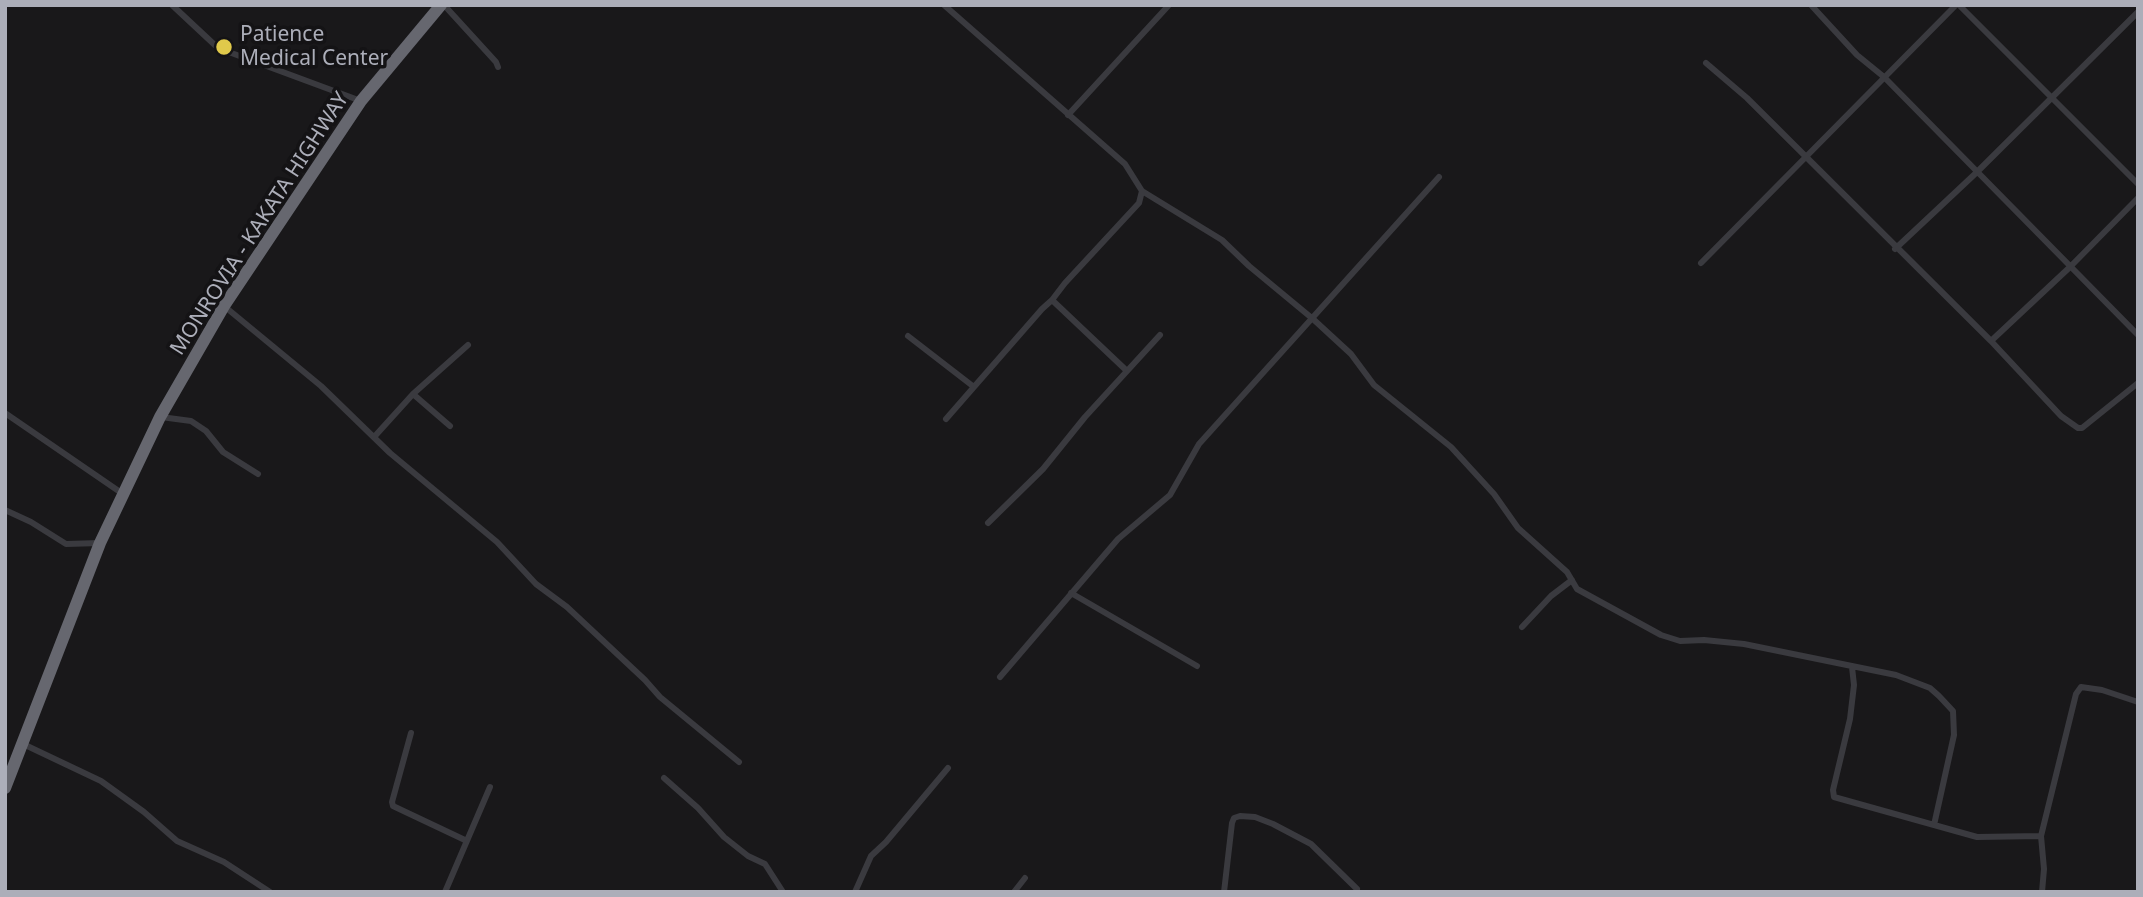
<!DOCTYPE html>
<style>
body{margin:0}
#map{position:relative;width:2143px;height:897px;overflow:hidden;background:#19181a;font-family:"Noto Sans",sans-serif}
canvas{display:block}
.frame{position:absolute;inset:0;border:7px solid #acaeb9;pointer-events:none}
</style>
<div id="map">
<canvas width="2143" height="897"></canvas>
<div class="frame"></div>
</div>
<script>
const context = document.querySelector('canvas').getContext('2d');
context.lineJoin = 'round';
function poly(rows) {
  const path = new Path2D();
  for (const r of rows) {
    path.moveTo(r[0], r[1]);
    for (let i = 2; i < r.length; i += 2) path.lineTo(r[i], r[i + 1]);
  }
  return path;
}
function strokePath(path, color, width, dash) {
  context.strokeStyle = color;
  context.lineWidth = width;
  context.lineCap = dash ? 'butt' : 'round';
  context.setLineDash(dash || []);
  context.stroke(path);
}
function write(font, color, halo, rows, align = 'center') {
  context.font = font + ' "Noto Sans",sans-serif';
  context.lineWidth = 7;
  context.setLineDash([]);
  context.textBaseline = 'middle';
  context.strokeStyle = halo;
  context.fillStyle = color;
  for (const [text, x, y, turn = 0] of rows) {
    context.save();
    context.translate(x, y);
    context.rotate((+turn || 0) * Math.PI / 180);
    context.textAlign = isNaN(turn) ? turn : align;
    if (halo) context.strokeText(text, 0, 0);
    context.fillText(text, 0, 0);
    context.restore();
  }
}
const street = poly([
 [172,5,218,48,361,101],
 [444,5,496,62,498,67],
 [944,5,1125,164,1142,191,1222,240,1249,266,1313,319,1351,354,1374,385,1451,447,1494,494,1518,528,1567,572,1577,589,1661,635,1680,641,1704,640,1744,644,1896,675,1930,688,1939,696,1953,711,1954,735,1934,825],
 [1811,5,1857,55,1884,77,2138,335],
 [1959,5,2138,184],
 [1706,63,1747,98,1991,341,2061,416,2078,428,2082,428,2138,383],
 [1068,115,1169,5],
 [1895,249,1976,173,2138,12],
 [1701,263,1956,5],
 [224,306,321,386,390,453,497,542,536,584,567,607,645,680,660,697,739,762],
 [908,336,974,387],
 [1991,341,2070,267,2138,198],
 [1127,371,1052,300,1065,283,1139,203,1142,191],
 [413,394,450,426],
 [5,413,123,494],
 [161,417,191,421,206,431,223,452,258,474],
 [946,419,1042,309,1052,300],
 [375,436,413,394,468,345],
 [5,510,31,522,66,544,100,543],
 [988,523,1043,469,1085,417,1160,335],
 [1071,593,1197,666],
 [1522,627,1551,596,1572,580],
 [1852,667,1854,685,1850,719,1833,790,1834,797,1977,837,2041,836],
 [1000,677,1118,539,1170,495,1199,444,1439,177],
 [411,733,392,802,393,806,467,841],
 [23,744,101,781,144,812,177,841,224,862,270,892],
 [664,778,698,808,724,837,748,856,765,864,783,892],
 [445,892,490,787],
 [855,892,871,856,886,842,948,768],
 [1014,892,1025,878],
 [1224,892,1232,823,1234,818,1240,816,1255,817,1273,824,1311,844,1357,889],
 [2042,892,2044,869,2041,836,2076,694,2081,687,2102,690,2138,702]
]);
const highway = poly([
 [5,788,100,543,160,417,224,306,361,101,441,5]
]);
const markers = [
 [224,47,9,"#e0c94b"]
];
const poiNames = [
 ["Patience",240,35],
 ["Medical Center",240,59]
];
const streetNames = [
 ["MONROVIA - KAKATA HIGHWAY",260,224,-57]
];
strokePath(street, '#3a3a3f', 6);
strokePath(highway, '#66676f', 12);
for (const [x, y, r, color] of markers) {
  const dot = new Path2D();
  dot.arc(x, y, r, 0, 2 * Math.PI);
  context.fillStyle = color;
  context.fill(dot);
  strokePath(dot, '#141315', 2.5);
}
write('21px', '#acaeb9', '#141315', poiNames, 'left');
write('21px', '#acaeb9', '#141315', streetNames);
</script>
